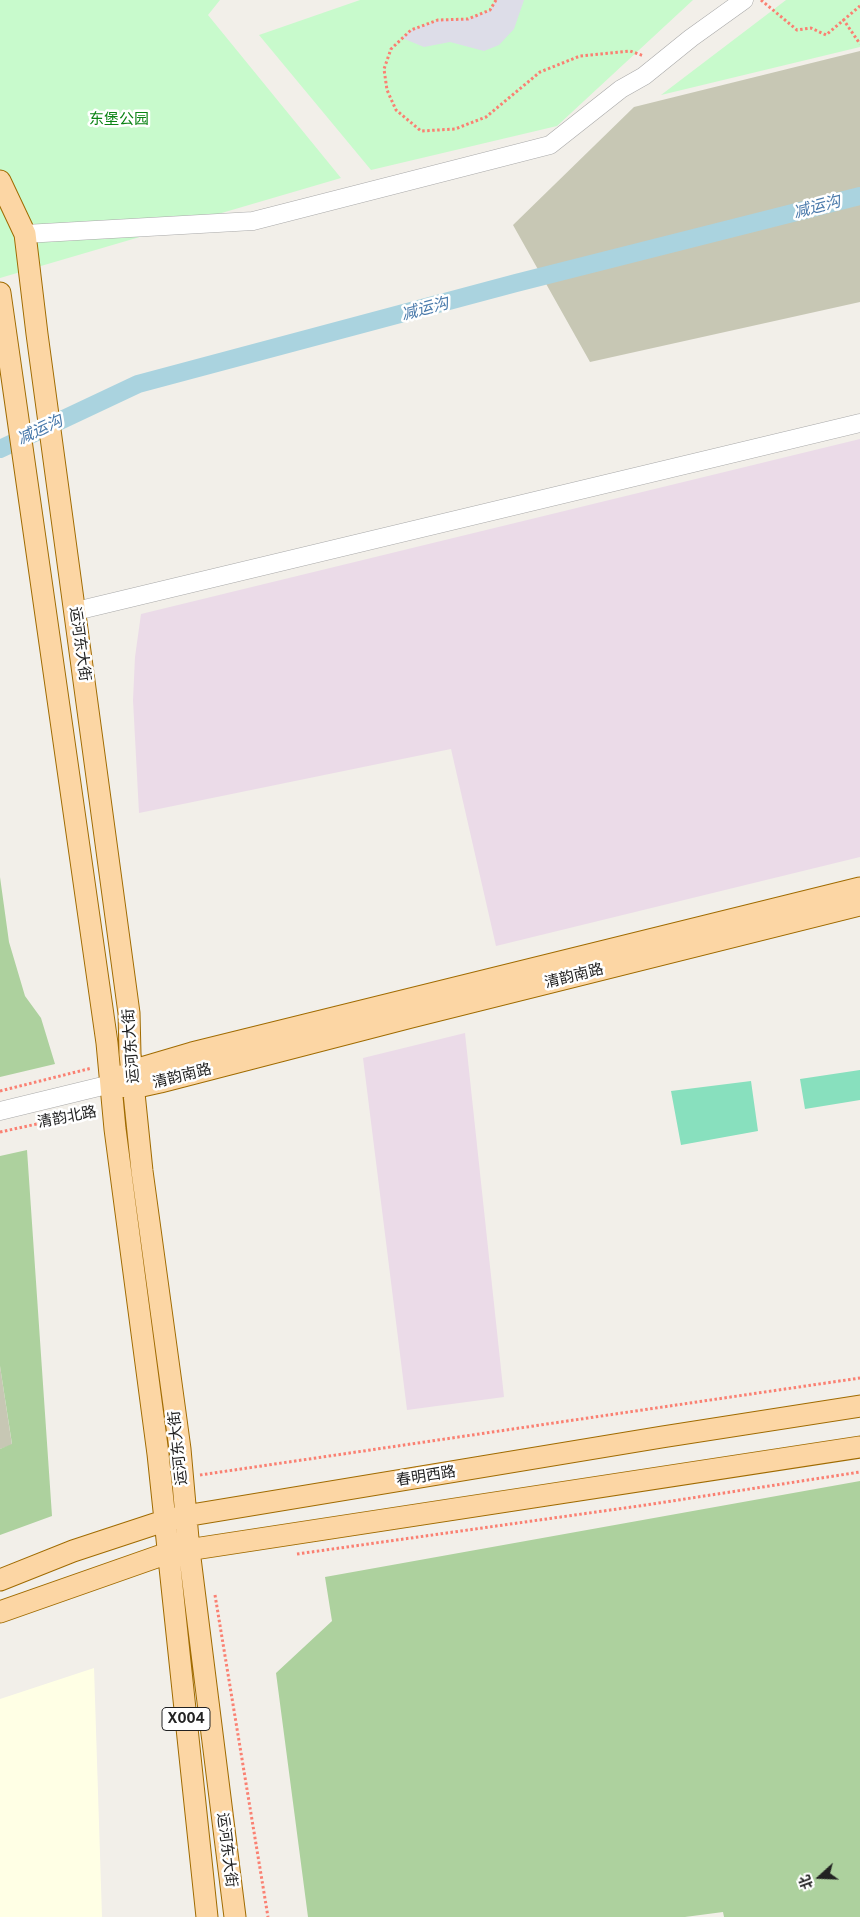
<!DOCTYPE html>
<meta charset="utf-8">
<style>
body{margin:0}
#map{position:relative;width:860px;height:1917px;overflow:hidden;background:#f2efe9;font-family:"Public Sans","Noto Sans SC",sans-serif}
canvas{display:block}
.north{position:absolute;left:795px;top:1852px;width:50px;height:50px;-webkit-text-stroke:4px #fff;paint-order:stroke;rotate:250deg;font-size:14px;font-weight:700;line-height:20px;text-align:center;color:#222}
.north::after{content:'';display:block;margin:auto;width:18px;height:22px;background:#222;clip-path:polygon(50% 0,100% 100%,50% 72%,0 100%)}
</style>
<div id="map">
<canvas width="860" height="1917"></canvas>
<div class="north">北</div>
</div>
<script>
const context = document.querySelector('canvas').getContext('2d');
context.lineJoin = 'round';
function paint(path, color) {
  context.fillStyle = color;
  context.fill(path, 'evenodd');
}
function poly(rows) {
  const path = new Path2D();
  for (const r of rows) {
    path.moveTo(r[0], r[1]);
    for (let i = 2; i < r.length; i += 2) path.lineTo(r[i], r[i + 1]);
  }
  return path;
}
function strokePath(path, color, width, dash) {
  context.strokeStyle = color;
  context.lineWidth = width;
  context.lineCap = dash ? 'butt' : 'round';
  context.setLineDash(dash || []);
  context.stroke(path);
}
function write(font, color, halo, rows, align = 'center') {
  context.font = font + ' "Public Sans","Noto Sans SC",sans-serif';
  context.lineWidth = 5;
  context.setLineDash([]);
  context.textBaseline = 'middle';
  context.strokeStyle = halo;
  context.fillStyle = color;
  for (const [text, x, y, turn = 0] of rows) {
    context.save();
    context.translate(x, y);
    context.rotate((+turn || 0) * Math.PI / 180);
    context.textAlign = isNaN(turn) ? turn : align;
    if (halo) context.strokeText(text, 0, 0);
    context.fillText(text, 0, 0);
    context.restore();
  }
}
const industrial = poly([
 [860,439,860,857,496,946,451,749,139,813,133,700,135,657,141,614],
 [465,1033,504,1397,407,1410,363,1058]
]);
const education = poly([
 [94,1668,102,1917,0,1917,0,1699]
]);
const construction = poly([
 [860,51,860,302,590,362,513,225,634,107],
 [0,1366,12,1445,0,1449]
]);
const forest = poly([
 [0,877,9,942,25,996,41,1018,55,1064,0,1077],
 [27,1150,52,1516,0,1535,0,1449,12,1444,0,1366,0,1156],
 [860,1481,860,1917,724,1917,723,1912,685,1917,308,1917,276,1673,332,1621,325,1577]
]);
const park = poly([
 [0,0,220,0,208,15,341,178,0,278],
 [360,0,693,0,557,126,371,170,259,35],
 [786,0,860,0,860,47,661,95]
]);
const pitch = poly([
 [860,1070,860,1100,805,1109,800,1079],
 [751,1081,758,1131,681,1145,671,1091]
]);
const plaza = poly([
 [496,0,524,0,514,29,499,45,484,51,450,42,424,47,402,38,411,30,438,20,468,19,490,10]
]);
const canal = poly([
 [0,449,138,384,516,283,860,196]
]);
const path = poly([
 [496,0,490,10,468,19,438,20,411,30,391,49,384,69,387,90,396,110,421,131,455,129,486,117,540,72,580,56,630,51,644,56],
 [761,0,797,30,811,28,826,35,860,6],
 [843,19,860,44],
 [0,1091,92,1068],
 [0,1132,97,1111],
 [200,1475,860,1378],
 [297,1554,646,1505,860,1472],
 [215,1595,268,1917]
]);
const minor = poly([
 [25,234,253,221,550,145,621,89,644,76,691,38,744,0],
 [76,611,860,423],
 [0,1111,111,1084]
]);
const major = poly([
 [0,181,25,234,37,334,129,1013,130,1054,142,1171,180,1449,189,1550,235,1917],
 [0,293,107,1043,115,1129,158,1454,207,1917],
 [120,1078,131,1071,192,1053,860,888],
 [121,1086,133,1088,160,1082,411,1017,860,905],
 [0,1580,73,1551,164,1521,185,1516,662,1437,860,1406],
 [0,1612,168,1553,860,1447]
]);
const shields = [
 [186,1719,48]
];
const shieldNames = [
 ["X004",186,1719]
];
const parkNames = [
 ["东堡公园",119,119]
];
const streetNames = [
 ["运河东大街",80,644,82],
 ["清韵南路",574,976,-14],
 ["运河东大街",131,1046,-94],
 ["清韵南路",182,1076,-14],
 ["清韵北路",67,1117,-11],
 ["运河东大街",178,1448,-96],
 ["春明西路",426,1476,-9],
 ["运河东大街",227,1850,83]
];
const waterNames = [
 ["减运沟",817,207,-15],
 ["减运沟",425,309,-15],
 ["减运沟",40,430,-25]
];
paint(industrial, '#ebdbe8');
paint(education, '#ffffe5');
paint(construction, '#c7c7b4');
paint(forest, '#add19e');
paint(park, '#c8facc');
paint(pitch, '#88e0be');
paint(plaza, '#dddde8');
strokePath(canal, '#aad3df', 18);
strokePath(minor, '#a9a9a9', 19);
strokePath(major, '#a06b00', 23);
strokePath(path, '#fa8072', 3, [2.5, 2.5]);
strokePath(minor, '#fff', 18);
strokePath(major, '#fcd6a4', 21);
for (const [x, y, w] of shields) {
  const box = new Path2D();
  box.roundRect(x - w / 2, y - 11.5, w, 23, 4);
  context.fillStyle = '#fff';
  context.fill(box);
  strokePath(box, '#222', 1);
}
write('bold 14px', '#222', null, shieldNames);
write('15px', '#0c8416', '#fff', parkNames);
write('15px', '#222', '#fff', streetNames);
write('italic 16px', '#4a7aab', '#fff', waterNames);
</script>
